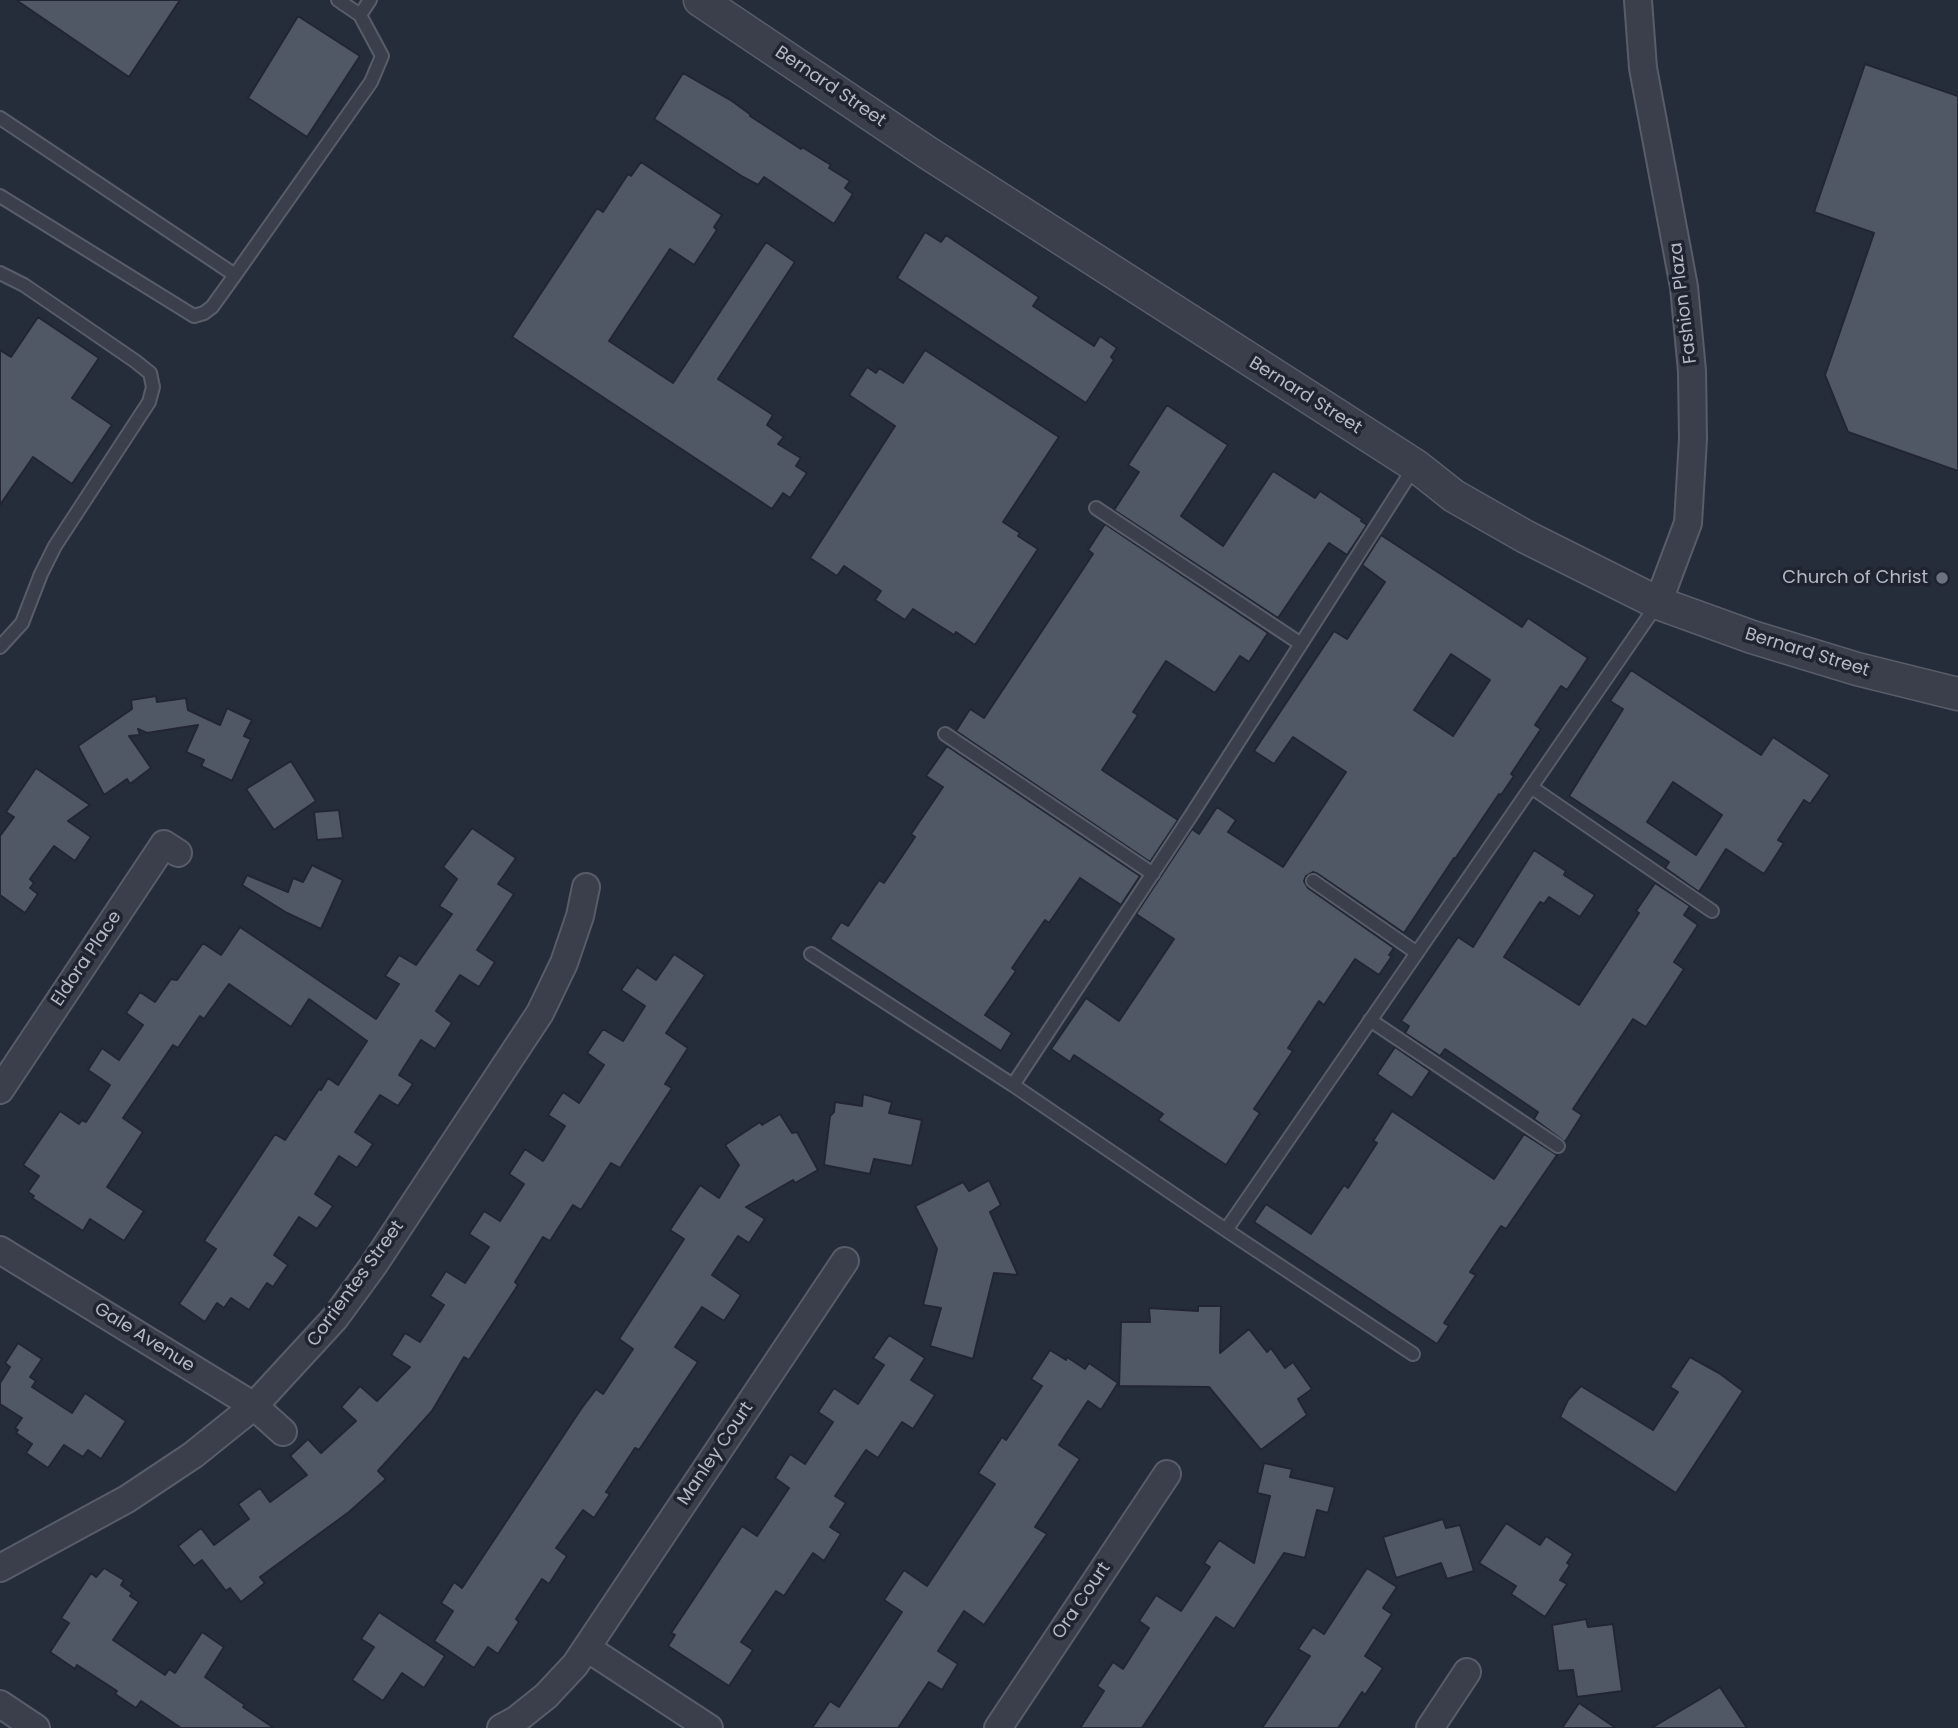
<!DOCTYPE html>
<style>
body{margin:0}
canvas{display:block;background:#262d3a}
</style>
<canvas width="1958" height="1728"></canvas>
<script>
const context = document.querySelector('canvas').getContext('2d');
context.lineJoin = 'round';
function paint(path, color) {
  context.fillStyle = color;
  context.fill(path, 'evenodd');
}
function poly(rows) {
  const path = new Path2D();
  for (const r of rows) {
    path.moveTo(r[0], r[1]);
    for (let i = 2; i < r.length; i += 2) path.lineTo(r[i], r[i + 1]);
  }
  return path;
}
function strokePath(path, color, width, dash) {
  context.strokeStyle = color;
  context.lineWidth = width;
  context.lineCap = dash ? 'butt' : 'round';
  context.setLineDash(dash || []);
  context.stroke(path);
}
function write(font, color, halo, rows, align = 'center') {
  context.font = font + ' Poppins,sans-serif';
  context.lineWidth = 7;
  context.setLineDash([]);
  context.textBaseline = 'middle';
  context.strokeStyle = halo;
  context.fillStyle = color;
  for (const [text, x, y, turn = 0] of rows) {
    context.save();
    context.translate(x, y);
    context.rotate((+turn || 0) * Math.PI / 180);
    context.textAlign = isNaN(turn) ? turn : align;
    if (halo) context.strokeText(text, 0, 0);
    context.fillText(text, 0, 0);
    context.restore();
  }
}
const building = poly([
 [16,0,180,0,129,77,16,0],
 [298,16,360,56,307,137,248,98,298,16],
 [1865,64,1958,96,1958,471,1848,432,1825,375,1874,233,1814,212,1865,64],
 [683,73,732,101,751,115,750,116,801,149,802,147,831,165,829,168,850,181,845,188,853,194,834,224,764,177,758,185,743,177,654,119,683,73],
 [641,162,722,215,714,227,717,230,694,265,670,249,609,341,673,383,766,242,795,262,718,379,773,415,767,425,784,437,778,444,801,458,796,466,807,473,790,498,783,493,772,509,512,337,597,208,603,212,628,174,631,176,641,162],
 [925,232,941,242,946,235,1039,297,1033,306,1094,346,1100,336,1117,348,1111,357,1114,360,1086,403,897,278,925,232],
 [38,317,99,358,72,398,112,425,72,484,33,457,0,505,0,350,11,357,38,317],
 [925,350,1059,437,1003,522,1020,533,1018,536,1038,549,975,645,956,632,954,635,913,609,905,620,875,600,881,591,844,566,837,576,810,558,895,426,849,395,867,367,876,373,879,368,903,383,925,350],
 [1167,405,1228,445,1181,516,1223,546,1273,471,1315,498,1320,491,1362,519,1361,521,1367,525,1347,555,1329,543,1278,618,1114,510,1139,472,1128,465,1167,405],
 [1105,524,1268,633,1249,662,1240,656,1215,693,1166,661,1133,712,1138,715,1102,770,1178,820,1150,862,956,731,970,709,984,718,1093,554,1088,550,1105,524],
 [1381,535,1522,627,1528,618,1588,658,1567,690,1561,686,1535,725,1541,729,1511,774,1514,776,1501,795,1499,794,1455,859,1454,858,1404,933,1318,874,1313,872,1306,876,1304,881,1308,888,1394,948,1389,955,1392,956,1379,975,1355,959,1324,1005,1319,1001,1288,1048,1293,1051,1254,1109,1260,1113,1226,1165,1158,1120,1163,1114,1074,1055,1070,1062,1051,1049,1086,998,1119,1021,1174,939,1136,914,1192,829,1199,834,1217,807,1236,820,1228,832,1283,867,1346,772,1293,737,1274,764,1254,751,1334,631,1347,639,1385,582,1362,565,1381,535],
 [1451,654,1490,680,1453,736,1414,710,1451,654],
 [1631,670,1761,755,1773,737,1830,775,1810,804,1804,800,1778,840,1784,843,1764,874,1726,849,1699,892,1665,868,1669,862,1569,796,1623,709,1610,701,1631,670],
 [1673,782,1722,815,1696,855,1647,822,1673,782],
 [156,696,157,702,186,698,188,710,220,725,227,708,252,720,244,736,251,739,232,781,201,766,204,760,186,752,198,725,147,733,138,729,140,735,129,736,151,768,130,784,127,779,104,795,78,746,132,709,131,700,156,696],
 [947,746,1140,876,1121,905,1080,878,1049,923,1045,920,1012,968,1016,971,985,1015,1012,1033,1001,1051,830,939,841,922,848,926,879,880,884,883,915,837,911,834,943,787,926,776,947,746],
 [291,761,316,801,274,830,246,789,291,761],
 [36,768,90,805,68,821,91,837,75,861,54,846,30,879,34,883,30,888,38,894,25,913,0,895,0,836,14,817,6,812,36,768],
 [339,810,343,838,317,840,314,812,339,810],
 [472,828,516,858,498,884,514,894,477,950,495,962,479,987,460,975,436,1011,452,1023,435,1049,421,1040,399,1075,413,1084,398,1106,380,1095,355,1132,373,1144,357,1168,339,1156,315,1194,333,1206,317,1229,299,1217,274,1255,288,1265,273,1287,267,1283,249,1310,231,1298,224,1308,217,1303,205,1322,179,1304,216,1249,204,1241,275,1134,285,1140,319,1089,321,1090,328,1078,338,1085,367,1041,309,999,291,1027,229,984,204,1019,200,1016,178,1048,173,1045,123,1118,143,1132,107,1187,144,1211,124,1241,90,1219,83,1231,32,1198,34,1196,28,1192,39,1176,23,1165,60,1111,79,1124,82,1120,86,1122,110,1085,88,1070,102,1048,119,1060,143,1025,126,1013,140,992,155,1002,171,979,177,980,203,943,221,955,240,927,376,1019,399,984,385,976,399,955,416,965,452,914,439,906,457,879,443,867,472,828],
 [1534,850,1566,871,1564,875,1595,895,1580,917,1549,897,1544,904,1540,902,1504,957,1579,1005,1639,913,1636,911,1655,883,1690,906,1684,915,1698,925,1674,962,1684,969,1646,1027,1633,1019,1573,1109,1582,1115,1565,1142,1534,1119,1538,1112,1445,1049,1440,1056,1405,1033,1409,1026,1401,1021,1458,937,1473,947,1534,850],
 [312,865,343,880,321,929,287,913,242,885,247,875,288,892,293,878,303,882,312,865],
 [674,954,705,975,666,1033,688,1048,665,1084,672,1088,620,1168,611,1163,581,1210,573,1205,550,1241,543,1237,515,1282,518,1285,469,1360,464,1357,432,1411,378,1471,386,1479,349,1512,260,1577,265,1583,241,1602,230,1588,226,1591,202,1560,194,1566,178,1546,201,1528,214,1545,249,1519,238,1504,260,1488,270,1502,307,1475,290,1456,308,1439,321,1453,356,1421,341,1407,360,1386,377,1401,410,1367,391,1355,405,1333,420,1342,444,1305,430,1296,446,1271,465,1283,489,1247,469,1234,484,1211,500,1221,524,1184,509,1174,525,1149,543,1161,565,1126,548,1115,563,1092,579,1103,604,1065,587,1053,603,1029,623,1041,645,1006,621,990,637,967,656,980,674,954],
 [1395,1047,1430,1071,1412,1098,1377,1074,1395,1047],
 [863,1094,892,1102,889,1113,922,1120,912,1166,874,1159,870,1174,824,1165,830,1116,834,1112,835,1102,862,1106,863,1094],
 [1392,1111,1494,1179,1524,1134,1557,1155,1506,1229,1501,1226,1470,1272,1476,1275,1444,1323,1449,1326,1437,1344,1254,1222,1266,1204,1311,1234,1344,1185,1348,1188,1377,1143,1373,1141,1392,1111],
 [780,1114,792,1133,797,1132,818,1170,795,1183,793,1180,746,1207,765,1219,749,1243,738,1236,712,1275,741,1295,724,1321,702,1307,675,1347,698,1362,639,1450,635,1448,606,1492,610,1494,594,1518,583,1510,556,1548,567,1556,549,1584,542,1579,516,1619,519,1622,498,1654,488,1647,474,1668,434,1641,453,1611,441,1603,454,1582,462,1588,581,1409,596,1389,603,1394,633,1349,619,1339,684,1239,670,1230,700,1185,719,1198,739,1165,725,1145,760,1122,762,1125,780,1114],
 [989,1180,1001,1205,990,1212,1018,1275,994,1273,973,1359,930,1346,941,1308,923,1305,937,1249,915,1206,963,1182,969,1191,989,1180],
 [1198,1306,1221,1306,1220,1353,1249,1329,1267,1352,1271,1348,1285,1368,1293,1362,1312,1389,1298,1399,1307,1415,1261,1450,1209,1387,1119,1386,1121,1322,1150,1322,1149,1308,1198,1311,1198,1306],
 [889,1335,925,1358,911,1380,935,1395,913,1429,902,1422,878,1458,866,1450,835,1496,846,1503,830,1527,841,1534,824,1561,813,1553,784,1596,776,1591,741,1642,753,1650,729,1686,668,1646,675,1635,671,1633,742,1526,757,1536,789,1488,775,1478,790,1454,805,1464,833,1422,818,1412,834,1388,858,1404,884,1365,873,1358,889,1335],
 [18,1343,42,1359,30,1377,36,1381,32,1387,72,1413,85,1393,126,1421,101,1459,88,1450,83,1457,64,1445,48,1468,26,1453,32,1444,16,1433,18,1430,15,1428,22,1418,0,1404,0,1383,10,1367,5,1363,18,1343],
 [1050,1350,1066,1360,1067,1357,1085,1369,1089,1363,1118,1383,1101,1410,1088,1401,1059,1445,1080,1459,1035,1527,1047,1534,984,1625,964,1611,938,1651,958,1664,942,1690,929,1682,898,1728,812,1728,830,1701,839,1707,902,1612,884,1600,904,1570,927,1586,995,1484,978,1473,1002,1437,1006,1440,1042,1386,1031,1379,1050,1350],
 [1690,1357,1719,1373,1743,1391,1676,1493,1560,1417,1568,1400,1581,1386,1653,1430,1678,1392,1670,1387,1690,1357],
 [1264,1463,1292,1469,1290,1477,1335,1487,1328,1513,1317,1510,1305,1558,1284,1553,1234,1629,1216,1617,1142,1728,1080,1728,1104,1691,1097,1686,1113,1662,1123,1669,1149,1628,1139,1621,1156,1595,1181,1611,1210,1567,1204,1563,1219,1540,1254,1563,1270,1496,1257,1493,1264,1463],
 [1443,1519,1446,1528,1460,1525,1474,1571,1447,1579,1441,1563,1396,1578,1383,1537,1443,1519],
 [1506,1523,1540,1545,1546,1536,1573,1554,1567,1563,1570,1565,1560,1580,1567,1584,1545,1617,1511,1594,1516,1586,1479,1563,1506,1523],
 [104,1568,124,1580,121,1585,132,1593,130,1596,139,1602,113,1640,165,1675,169,1669,175,1673,202,1632,224,1647,205,1677,245,1705,243,1707,274,1728,181,1728,141,1701,136,1708,115,1694,117,1691,77,1665,75,1669,50,1652,69,1623,61,1618,91,1573,96,1577,104,1568],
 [1367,1568,1397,1587,1383,1608,1392,1614,1365,1656,1383,1668,1365,1695,1362,1692,1338,1728,1262,1728,1310,1656,1298,1649,1313,1627,1324,1634,1367,1568],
 [379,1612,445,1656,424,1688,402,1673,383,1701,352,1680,374,1647,361,1639,379,1612],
 [1586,1619,1588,1627,1613,1624,1622,1691,1577,1697,1573,1670,1558,1671,1552,1625,1586,1619],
 [1720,1687,1747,1728,1651,1728,1697,1701,1720,1687],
 [1579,1703,1616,1728,1562,1728,1579,1703]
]);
const service = poly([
 [338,0,360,15,370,0],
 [0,118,235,275],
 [0,196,194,316,204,313,212,307,235,275,371,82,382,56,360,15],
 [0,273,24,285,135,361,150,373,153,387,149,402,55,546,41,574,22,623,0,647],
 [1096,508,1301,644],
 [945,734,1153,874],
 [1531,787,1712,911],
 [1313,881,1417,953],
 [811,954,1013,1085,1226,1230,1413,1354],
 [1370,1020,1558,1146],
 [1013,1085,1192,814,1415,466],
 [1226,1230,1658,603]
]);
const minor = poly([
 [1638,0,1643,68,1684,287,1692,371,1693,439,1688,523,1658,603],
 [0,1090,164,844,178,853],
 [0,1250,254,1406,283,1432],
 [0,1568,127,1499,193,1455,254,1406,335,1318,373,1266,540,1013,564,963,580,916,586,887],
 [587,1648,709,1728],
 [0,1704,36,1728],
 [501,1728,516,1720,546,1696,575,1665,845,1261],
 [998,1728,1167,1474],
 [1430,1728,1467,1672]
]);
const tertiary = poly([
 [700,0,928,153,1416,466,1454,496,1526,537,1658,603,1752,637,1857,669,1958,694]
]);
const markers = [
 [1942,578,7,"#6b7280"]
];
const streetNames = [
 ["Bernard Street",830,87,34],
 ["Fashion Plaza",1684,303,-97],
 ["Bernard Street",1305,396,32],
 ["Bernard Street",1807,653,17],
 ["Eldora Place",87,959,-56],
 ["Corrientes Street",356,1284,-54],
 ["Gale Avenue",144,1338,32],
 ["Manley Court",716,1454,-56],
 ["Ora Court",1082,1601,-56]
];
const poiNames = [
 ["Church of Christ",1928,578]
];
paint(building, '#505765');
strokePath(building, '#212632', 2);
strokePath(service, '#585d69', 16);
strokePath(minor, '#585d69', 30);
strokePath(tertiary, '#585d69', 35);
strokePath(service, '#3a3f4b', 12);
strokePath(minor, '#3a3f4b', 26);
strokePath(tertiary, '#3a3f4b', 32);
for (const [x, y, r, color] of markers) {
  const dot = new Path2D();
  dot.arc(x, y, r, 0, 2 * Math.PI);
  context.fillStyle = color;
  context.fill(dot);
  strokePath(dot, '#1f2430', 2.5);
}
write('18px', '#b6bac6', '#1f2430', streetNames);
write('18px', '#b6bac6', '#1f2430', poiNames, 'right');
</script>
